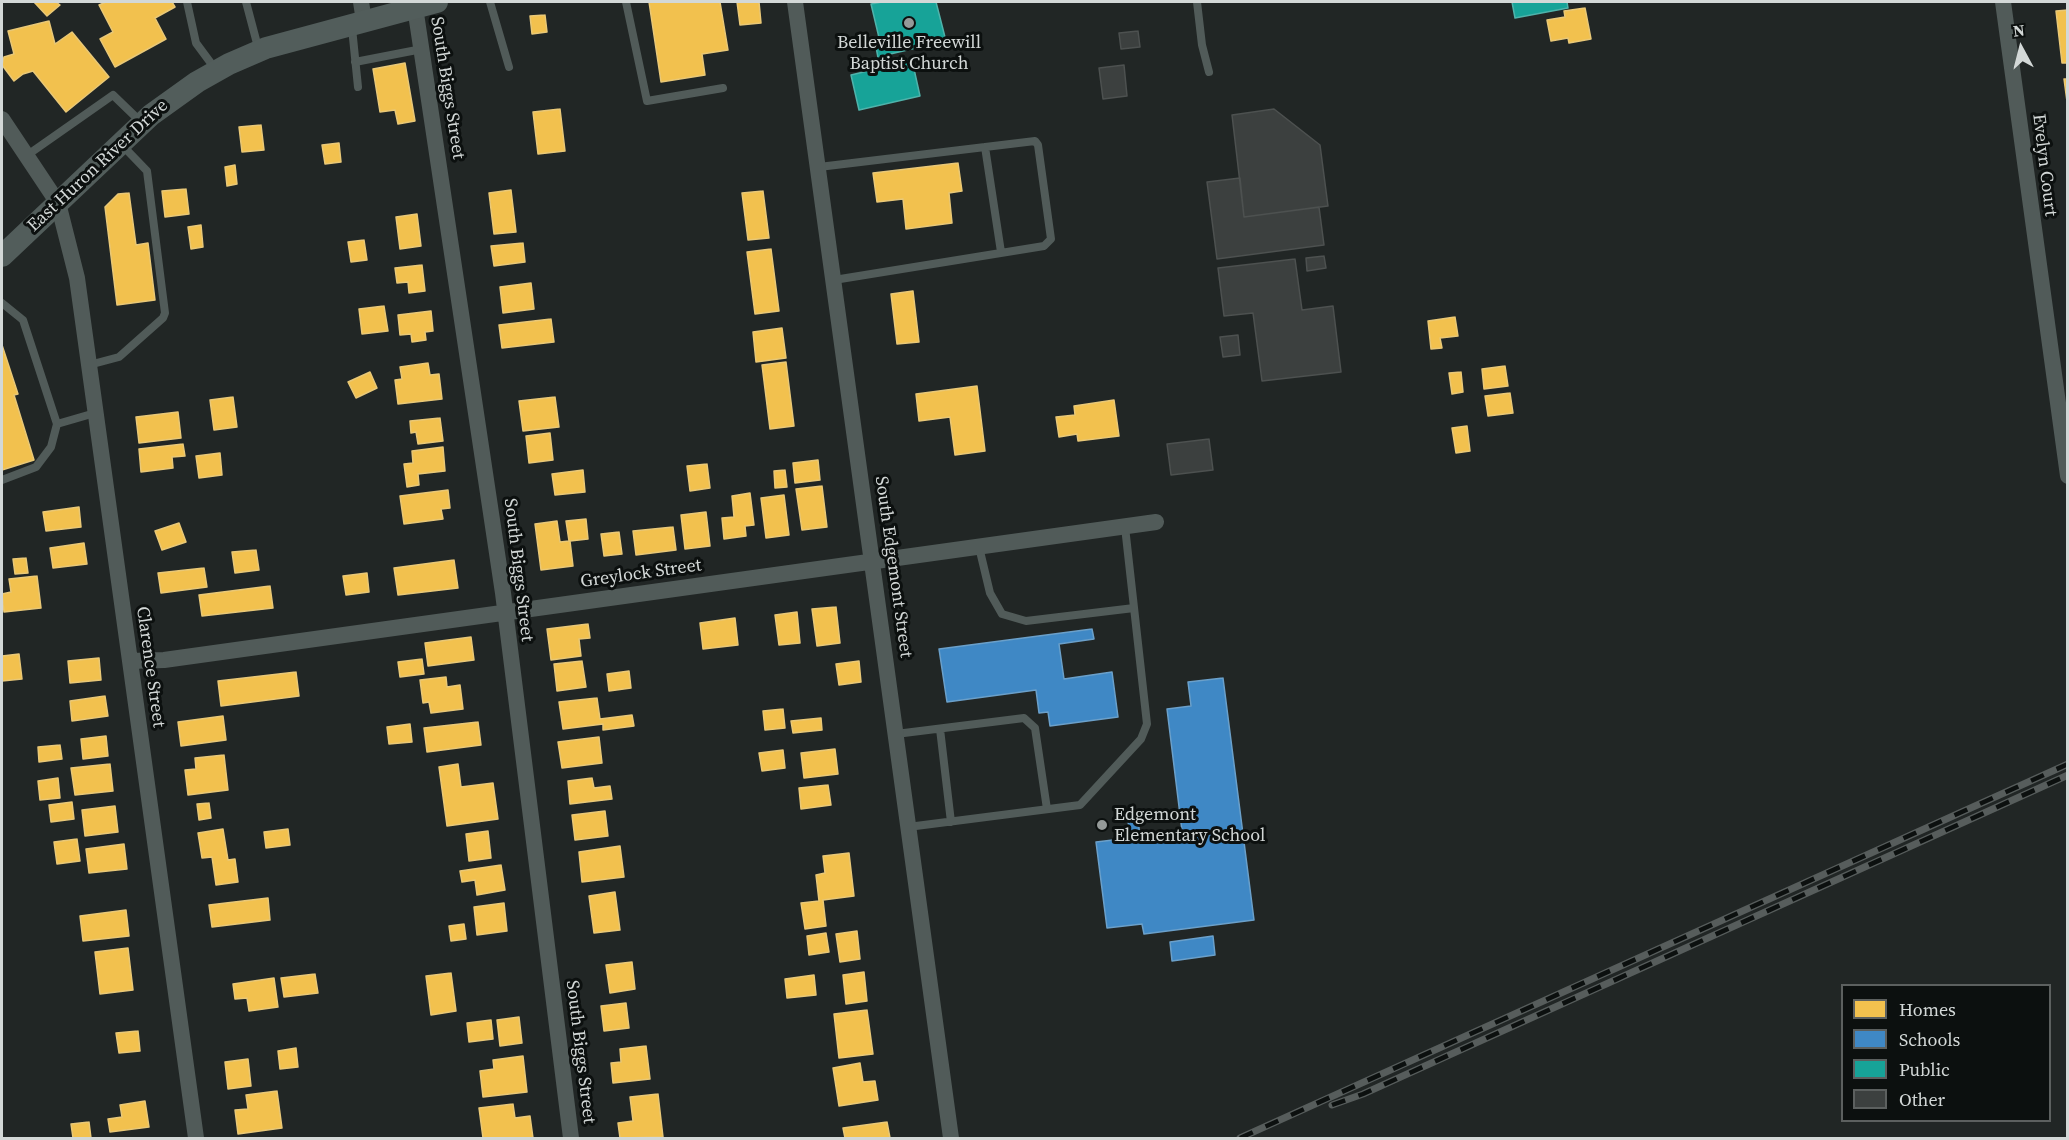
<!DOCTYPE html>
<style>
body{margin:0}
#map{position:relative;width:2069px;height:1140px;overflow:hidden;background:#212625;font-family:"Source Serif 4",serif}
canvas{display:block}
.frame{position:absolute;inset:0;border:3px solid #d3d8d7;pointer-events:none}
.legend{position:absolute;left:1841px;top:984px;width:210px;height:138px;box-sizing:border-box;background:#0c100f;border:2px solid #5c605f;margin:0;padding:8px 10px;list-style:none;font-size:18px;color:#d3d8d7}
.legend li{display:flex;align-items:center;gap:12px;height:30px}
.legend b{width:30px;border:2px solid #5c605f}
.north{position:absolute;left:1991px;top:18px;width:60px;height:60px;-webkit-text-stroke:4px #0c100f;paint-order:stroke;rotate:353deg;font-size:16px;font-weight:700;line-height:24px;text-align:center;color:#d3d8d7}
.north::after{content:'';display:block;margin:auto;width:21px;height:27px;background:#d3d8d7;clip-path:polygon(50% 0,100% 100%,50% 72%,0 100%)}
</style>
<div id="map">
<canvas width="2069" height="1140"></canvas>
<div class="frame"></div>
<ul class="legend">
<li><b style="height:16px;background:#f2c14e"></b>Homes</li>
<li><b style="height:16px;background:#3f88c5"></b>Schools</li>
<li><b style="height:16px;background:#17a398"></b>Public</li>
<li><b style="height:16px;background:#3c403f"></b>Other</li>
</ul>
<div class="north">N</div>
</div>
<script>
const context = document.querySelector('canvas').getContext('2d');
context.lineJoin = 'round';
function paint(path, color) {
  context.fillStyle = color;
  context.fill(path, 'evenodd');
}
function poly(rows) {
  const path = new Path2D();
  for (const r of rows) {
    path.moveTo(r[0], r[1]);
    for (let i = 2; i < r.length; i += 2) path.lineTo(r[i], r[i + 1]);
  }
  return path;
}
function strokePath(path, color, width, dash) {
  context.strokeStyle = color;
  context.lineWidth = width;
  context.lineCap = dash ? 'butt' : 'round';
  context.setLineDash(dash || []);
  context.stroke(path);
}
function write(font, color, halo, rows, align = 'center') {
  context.font = font + ' "Source Serif 4",serif';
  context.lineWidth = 6;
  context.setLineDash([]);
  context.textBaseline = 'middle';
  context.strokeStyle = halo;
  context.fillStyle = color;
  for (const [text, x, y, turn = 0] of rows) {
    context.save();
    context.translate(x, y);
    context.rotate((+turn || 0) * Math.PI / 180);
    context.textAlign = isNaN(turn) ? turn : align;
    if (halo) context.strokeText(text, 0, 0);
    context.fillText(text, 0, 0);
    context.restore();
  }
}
const homes = poly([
 [34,2,56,2,60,5,47,16,34,2],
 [106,2,172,2,175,7,155,18,166,39,115,67,100,39,113,32,99,5,106,2],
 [649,2,720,2,728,50,702,54,705,75,661,82,649,2],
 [737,2,759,2,761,23,740,25,737,2],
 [1585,8,1591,39,1569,43,1568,38,1551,41,1547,20,1565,17,1564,11,1585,8],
 [2068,10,2068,63,2062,63,2056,11,2068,10],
 [545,15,547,32,532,34,530,16,545,15],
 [49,21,55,44,72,32,109,77,66,112,33,71,23,74,14,81,2,65,4,57,14,54,8,31,49,21],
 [405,63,415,121,398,124,395,110,380,112,373,69,405,63],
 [2064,79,2068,79,2068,109,2064,79],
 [560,109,565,151,538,154,533,112,560,109],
 [261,125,264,150,242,152,239,127,261,125],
 [339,143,341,162,325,164,322,145,339,143],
 [958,163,962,191,949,193,952,223,906,229,903,199,877,202,873,173,958,163],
 [235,165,237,184,227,186,225,167,235,165],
 [186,189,189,214,165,217,162,191,186,189],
 [511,190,516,232,494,234,489,193,511,190],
 [763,191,769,238,748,240,742,193,763,191],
 [129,193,136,245,148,243,155,300,117,305,105,207,118,194,129,193],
 [417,214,421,246,400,249,396,217,417,214],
 [201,225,203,247,191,249,188,227,201,225],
 [364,240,367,260,351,262,348,242,364,240],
 [523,243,525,262,494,266,491,246,523,243],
 [771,249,779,311,755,314,747,252,771,249],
 [422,265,425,291,409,293,408,282,397,283,395,268,422,265],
 [531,283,534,309,503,313,500,287,531,283],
 [913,291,919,342,897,344,891,294,913,291],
 [384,306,388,331,362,334,359,309,384,306],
 [431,311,433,331,425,332,426,340,412,342,411,334,400,335,398,315,431,311],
 [1455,317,1458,336,1440,338,1442,348,1431,349,1428,321,1455,317],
 [551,319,554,342,502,348,499,325,551,319],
 [782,328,786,358,756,362,753,332,782,328],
 [2,345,18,394,14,395,34,460,2,470,2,345],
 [786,362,794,426,770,429,762,365,786,362],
 [428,363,430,375,439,374,442,399,398,404,395,380,402,379,400,367,428,363],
 [1505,366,1508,386,1484,389,1482,369,1505,366],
 [370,372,377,388,356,398,348,382,370,372],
 [1461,372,1463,392,1452,394,1449,373,1461,372],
 [977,386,985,451,955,455,950,417,919,421,916,394,977,386],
 [1510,393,1513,413,1488,416,1485,396,1510,393],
 [233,397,237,427,214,430,210,400,233,397],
 [555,397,559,427,523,431,519,401,555,397],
 [1114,400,1119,436,1078,441,1077,434,1059,437,1056,417,1075,415,1074,406,1114,400],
 [178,412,181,438,139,443,136,417,178,412],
 [440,418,443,441,418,444,416,432,411,433,410,421,440,418],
 [1467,426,1470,451,1456,453,1452,428,1467,426],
 [550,433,553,460,529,463,526,436,550,433],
 [183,444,185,456,172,457,173,468,141,472,139,449,183,444],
 [443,447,445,471,418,474,419,485,407,487,404,464,413,463,412,451,443,447],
 [220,453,222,475,199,478,196,456,220,453],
 [818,460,820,480,795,483,793,463,818,460],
 [707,464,710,488,690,491,687,466,707,464],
 [583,470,585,492,555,495,552,474,583,470],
 [785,470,787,487,775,488,774,471,785,470],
 [822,486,827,527,802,530,796,489,822,486],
 [448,490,450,508,441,509,443,519,404,524,400,496,448,490],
 [750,493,754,525,745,526,746,536,724,539,722,518,734,517,732,496,750,493],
 [784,495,789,535,766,538,761,498,784,495],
 [79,507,81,527,46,531,43,512,79,507],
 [706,512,710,546,685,549,681,515,706,512],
 [586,519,588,539,570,541,573,566,541,570,535,524,557,521,560,542,569,541,566,521,586,519],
 [179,523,186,542,162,550,155,531,179,523],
 [673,527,676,550,636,555,633,531,673,527],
 [619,532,622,554,604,556,601,534,619,532],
 [84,543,87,564,53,568,50,548,84,543],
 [256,550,259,570,235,573,232,552,256,550],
 [26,558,28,573,15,574,13,559,26,558],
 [454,560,458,588,398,595,394,568,454,560],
 [204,568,207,587,161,593,158,573,204,568],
 [367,573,369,592,346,595,343,576,367,573],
 [37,576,41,608,4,612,2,594,11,592,9,579,37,576],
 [270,586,273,608,202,616,199,595,270,586],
 [836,607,840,643,817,646,812,609,836,607],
 [797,612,800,643,779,645,775,615,797,612],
 [735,618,738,645,703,649,700,623,735,618],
 [588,624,590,638,579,639,581,656,551,660,547,629,588,624],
 [471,637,474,660,428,666,425,643,471,637],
 [19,654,22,679,2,681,2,656,19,654],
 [99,658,101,680,70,683,68,661,99,658],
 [422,659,424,674,400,677,398,662,422,659],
 [582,661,586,687,557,691,554,664,582,661],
 [859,661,861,682,839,685,836,664,859,661],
 [629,671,631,688,609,691,607,674,629,671],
 [296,672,299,696,221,706,218,681,296,672],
 [446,677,447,687,460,685,463,709,431,713,429,702,423,703,420,680,446,677],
 [105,696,108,716,72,721,70,701,105,696],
 [597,698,600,719,632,715,634,726,603,730,603,724,563,729,559,702,597,698],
 [783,709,785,728,765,730,763,711,783,709],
 [223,716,226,740,181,746,178,722,223,716],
 [821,718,822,730,793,733,791,721,821,718],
 [478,722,481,745,427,752,424,728,478,722],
 [410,724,412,742,389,744,387,727,410,724],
 [106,736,108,756,83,759,81,739,106,736],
 [599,737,602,763,562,768,558,742,599,737],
 [60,745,62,759,39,762,38,747,60,745],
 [835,749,838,774,804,778,801,753,835,749],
 [783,750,785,768,762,771,759,753,783,750],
 [224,755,228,790,188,795,185,770,196,769,195,758,224,755],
 [110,764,113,791,75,795,71,768,110,764],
 [458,764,461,787,493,783,498,819,447,826,439,767,458,764],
 [58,778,60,798,40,800,38,781,58,778],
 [592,778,594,788,610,786,612,799,570,804,568,781,592,778],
 [828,785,831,805,801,809,799,788,828,785],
 [72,802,74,819,51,822,49,805,72,802],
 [209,803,211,818,199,820,197,804,209,803],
 [115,806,118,832,85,836,82,810,115,806],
 [605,811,608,836,575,840,572,815,605,811],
 [223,829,228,860,235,859,238,882,216,885,212,857,202,858,198,833,223,829],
 [288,829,290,845,266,848,264,832,288,829],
 [488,831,491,858,469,861,466,834,488,831],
 [77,839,80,861,57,864,54,842,77,839],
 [124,844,127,869,89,873,86,849,124,844],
 [620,846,624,877,582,882,579,852,620,846],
 [849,853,854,896,823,900,826,926,805,929,801,903,819,901,816,875,825,873,823,856,849,853],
 [501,865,505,890,477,895,475,880,462,882,460,871,501,865],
 [615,892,620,930,594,933,589,896,615,892],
 [268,898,270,920,212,927,209,905,268,898],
 [504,903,507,931,477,935,474,907,504,903],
 [126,910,129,936,83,941,80,916,126,910],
 [464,924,466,939,451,941,449,926,464,924],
 [857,931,860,959,840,962,836,934,857,931],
 [826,933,829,952,809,955,807,936,826,933],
 [128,948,133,990,100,994,95,952,128,948],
 [632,962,635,989,610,993,606,965,632,962],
 [864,972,867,1001,846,1004,843,975,864,972],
 [451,973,456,1011,431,1015,426,976,451,973],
 [315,974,318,993,284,997,281,978,315,974],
 [814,975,816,995,787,998,785,979,814,975],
 [274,978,278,1007,249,1011,247,998,235,999,233,984,274,978],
 [626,1003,629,1028,604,1031,601,1006,626,1003],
 [867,1010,873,1054,839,1058,834,1014,867,1010],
 [519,1017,522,1043,500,1046,497,1020,519,1017],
 [491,1020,493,1039,469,1042,467,1023,491,1020],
 [138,1031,140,1051,119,1053,116,1033,138,1031],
 [646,1046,650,1079,613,1083,611,1063,621,1062,620,1049,646,1046],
 [296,1048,298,1067,280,1069,278,1051,296,1048],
 [523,1056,527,1092,483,1097,480,1071,494,1069,493,1060,523,1056],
 [248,1059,251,1086,228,1089,225,1062,248,1059],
 [860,1063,863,1082,875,1081,878,1100,839,1106,833,1068,860,1063],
 [277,1091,282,1128,238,1134,235,1110,248,1109,246,1095,277,1091],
 [658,1094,663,1137,620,1138,618,1123,633,1121,630,1097,658,1094],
 [145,1101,149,1127,110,1132,108,1119,122,1117,120,1105,145,1101],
 [513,1104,515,1118,530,1116,533,1138,483,1138,479,1108,513,1104],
 [89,1122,91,1138,73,1138,71,1124,89,1122],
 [887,1122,890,1138,845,1138,843,1128,887,1122]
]);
const schools = poly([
 [1092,629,1094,639,1059,644,1064,679,1112,672,1118,717,1050,726,1048,712,1039,713,1036,690,947,702,939,649,1092,629],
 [1223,678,1254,920,1144,934,1142,924,1107,928,1096,842,1130,838,1128,821,1138,819,1140,837,1182,831,1167,709,1191,706,1188,682,1223,678],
 [1213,936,1215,955,1172,961,1170,942,1213,936]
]);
const public = poly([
 [882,2,936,2,946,41,886,55,889,65,912,60,920,96,859,110,851,75,880,68,876,47,881,46,871,4,882,2],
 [1512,2,1567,2,1568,8,1515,18,1512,2]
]);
const building = poly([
 [1138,31,1140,47,1121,49,1119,33,1138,31],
 [1124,65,1127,96,1103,99,1099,68,1124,65],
 [1274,109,1320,145,1328,206,1244,217,1232,115,1274,109],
 [1240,178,1244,217,1319,207,1324,245,1217,259,1207,182,1240,178],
 [1324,256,1326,268,1307,271,1306,258,1324,256],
 [1295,259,1302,310,1333,306,1341,372,1262,381,1253,313,1224,316,1218,268,1295,259],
 [1238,335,1240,355,1223,357,1220,337,1238,335],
 [1209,439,1213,470,1171,475,1167,444,1209,439]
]);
const service = poly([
 [187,2,196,43,216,70],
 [246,2,259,51],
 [490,2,509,67],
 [626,2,647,101,723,88],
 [1197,2,1202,45,1209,72],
 [352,28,358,87],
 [355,62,422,49],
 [985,147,1001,252],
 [26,156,113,95,142,123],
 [819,167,1035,141,1038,145,1051,239,1044,246,834,280],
 [2,303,23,320,57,424,51,447,36,467,2,480],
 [89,365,119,357,163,318,165,313,147,171,121,144],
 [57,424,95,413],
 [979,547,990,593,1002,614,1026,621,1134,608],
 [940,729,951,822],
 [896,734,1024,718,1035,728,1047,809],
 [908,827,1080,805,1141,739,1147,724,1125,527]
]);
const minor = poly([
 [361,2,364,21],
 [795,2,951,1138],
 [2003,2,2068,476],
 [415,7,503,593,571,1138],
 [2,119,58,203,77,278,196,1138],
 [130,661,164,660,1156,522]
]);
const secondary = poly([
 [2,256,151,115,197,82,229,64,266,48,437,2]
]);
const rail = poly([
 [1332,1105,1363,1094,2068,775],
 [1240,1138,2068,764]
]);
const markers = [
 [909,23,6,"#959a99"],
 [1102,825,6,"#959a99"]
];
const poiNames = [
 ["Belleville Freewill",909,43],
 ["Baptist Church",909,64],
 ["Edgemont",1114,815,"left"],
 ["Elementary School",1114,836,"left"]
];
const streetNames = [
 ["South Biggs Street",447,88,81],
 ["Evelyn Court",2044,165,83],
 ["East Huron River Drive",98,166,-43],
 ["South Edgemont Street",893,567,82],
 ["South Biggs Street",518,570,83],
 ["Greylock Street",641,574,-8],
 ["Clarence Street",150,667,82],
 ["South Biggs Street",580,1052,83]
];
paint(homes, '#f2c14e');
strokePath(homes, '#e9c877', 1.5);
paint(schools, '#3f88c5');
strokePath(schools, '#6ba0ca', 1.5);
paint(public, '#17a398');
strokePath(public, '#4fb3ab', 1.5);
paint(building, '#3c403f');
strokePath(building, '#4d5150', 1.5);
strokePath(service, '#515b59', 8);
strokePath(minor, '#515b59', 16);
strokePath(secondary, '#525d5b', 22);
strokePath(rail, '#575d5c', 7);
strokePath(rail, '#0c100f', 4.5, [14]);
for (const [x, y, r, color] of markers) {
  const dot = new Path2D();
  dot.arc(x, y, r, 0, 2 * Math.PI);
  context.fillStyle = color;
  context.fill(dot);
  strokePath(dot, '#0c100f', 2);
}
write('18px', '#d3d8d7', '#0c100f', poiNames);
write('18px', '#d3d8d7', '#0c100f', streetNames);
</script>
